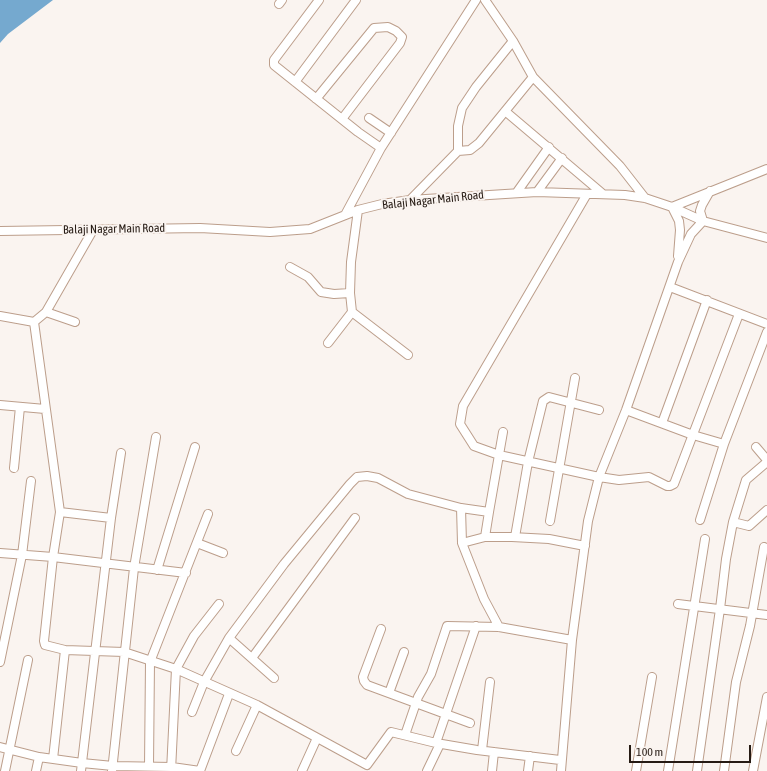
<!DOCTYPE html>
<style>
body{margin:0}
#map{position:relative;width:767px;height:771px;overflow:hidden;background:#faf4f0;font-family:"Asap Condensed",sans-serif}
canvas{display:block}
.scale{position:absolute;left:629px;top:745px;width:122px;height:18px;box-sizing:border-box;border:2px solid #261b14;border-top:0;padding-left:5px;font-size:12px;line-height:14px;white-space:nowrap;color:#261b14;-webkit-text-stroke:3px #faf4f0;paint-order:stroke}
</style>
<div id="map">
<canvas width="767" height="771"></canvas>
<div class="scale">100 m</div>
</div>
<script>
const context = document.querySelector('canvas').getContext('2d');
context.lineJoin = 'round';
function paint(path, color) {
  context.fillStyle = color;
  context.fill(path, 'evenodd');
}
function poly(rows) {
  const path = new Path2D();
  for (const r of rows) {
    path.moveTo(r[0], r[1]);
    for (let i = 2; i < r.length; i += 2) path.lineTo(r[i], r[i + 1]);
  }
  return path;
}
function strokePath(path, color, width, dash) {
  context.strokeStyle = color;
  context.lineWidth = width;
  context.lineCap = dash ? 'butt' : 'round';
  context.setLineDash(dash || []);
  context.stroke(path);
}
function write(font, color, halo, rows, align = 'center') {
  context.font = font + ' "Asap Condensed",sans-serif';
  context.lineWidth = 4;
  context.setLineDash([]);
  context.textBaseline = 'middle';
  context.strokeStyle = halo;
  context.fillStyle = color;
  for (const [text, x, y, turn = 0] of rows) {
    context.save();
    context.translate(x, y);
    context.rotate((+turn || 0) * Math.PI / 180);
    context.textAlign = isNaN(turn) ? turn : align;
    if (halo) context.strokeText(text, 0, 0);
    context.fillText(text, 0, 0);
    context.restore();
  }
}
const water = poly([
 [0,0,53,0,8,34,0,43]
]);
const minor = poly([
 [319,0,274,60,274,65,358,132,381,148],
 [485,0,513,41,533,77,620,166,645,198],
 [279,4,282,0],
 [295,82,356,0],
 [316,99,374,28,388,27,396,31,402,37,400,43,342,119],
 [505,111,603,194],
 [369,118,391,133],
 [458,151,458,126,462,108,476,87,513,41],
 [517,192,549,147],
 [537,192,562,158],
 [587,194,463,406,460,424,474,446,499,455,599,477,619,480,649,477,667,486,670,486,674,484,739,314],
 [410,200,458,151,470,150,479,143,533,77],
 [358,210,351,262,350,293,352,312,408,355],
 [345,215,381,148,476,0],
 [0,231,200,228,270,232,310,229,358,210,382,204,410,200,537,192,625,195,645,198,672,207,703,221,767,238],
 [678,256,680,230,679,221,672,207,767,169],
 [290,267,308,277,321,292,334,294,350,293],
 [670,287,767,324],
 [46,312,75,322],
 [0,316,34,322,60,512,53,557,44,641,45,645,65,650,124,652,176,669,257,705,367,765,391,732,436,743,477,750,560,760],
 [34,322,46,312,93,230],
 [328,343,352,312],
 [0,405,45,409],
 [626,410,693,435,724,444],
 [662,423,707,300],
 [756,447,767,460],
 [14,468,20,407],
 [461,508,462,543,484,599,499,627],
 [60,512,111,518,81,771],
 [111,518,121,453],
 [700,520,724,444,767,332],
 [550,521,575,378],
 [733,522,749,526,767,510],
 [485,537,489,512],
 [515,537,528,462,543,401,549,397,599,410],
 [197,543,223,553],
 [462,543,485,537,512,537,549,539,585,546],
 [0,553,53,557,186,573],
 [157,570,195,447],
 [678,604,767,615],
 [381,629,363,677,364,681,367,685,470,723],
 [229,638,274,678],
 [252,658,355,518],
 [0,662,22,555,31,481],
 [389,693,404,652],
 [192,712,204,682,229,638,284,564,350,484,357,477,367,476,378,478,408,494,461,508,489,512,503,432],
 [405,735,418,697,431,674,447,626,499,627,572,640],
 [436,743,476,626],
 [0,747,39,757,82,763,113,766,172,767,200,771,229,694],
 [482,750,490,682],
 [236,751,257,705],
 [53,759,65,650],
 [149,766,150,662,208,514],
 [5,771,28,660],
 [36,771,39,757],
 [112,771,134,568,156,437],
 [171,771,176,669,194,636,219,604],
 [302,771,317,738],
 [427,771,440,744],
 [492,771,494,752],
 [528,771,530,756],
 [561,771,572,640,588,521,599,477,626,410,678,262,691,234,703,221,700,211,702,205,710,191],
 [636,771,652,677],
 [668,771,705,539],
 [697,771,720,609,726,559,733,522,746,480,767,462],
 [724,771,736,682,750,626,764,547],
 [753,771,767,697]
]);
const streetNames = [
 ["Balaji Nagar Main Road",433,200,-6],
 ["Balaji Nagar Main Road",114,229,-1]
];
paint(water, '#75a9cf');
strokePath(minor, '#bc9e8b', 10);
strokePath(minor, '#fff', 8);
write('12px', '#261b14', '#faf4f0', streetNames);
</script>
